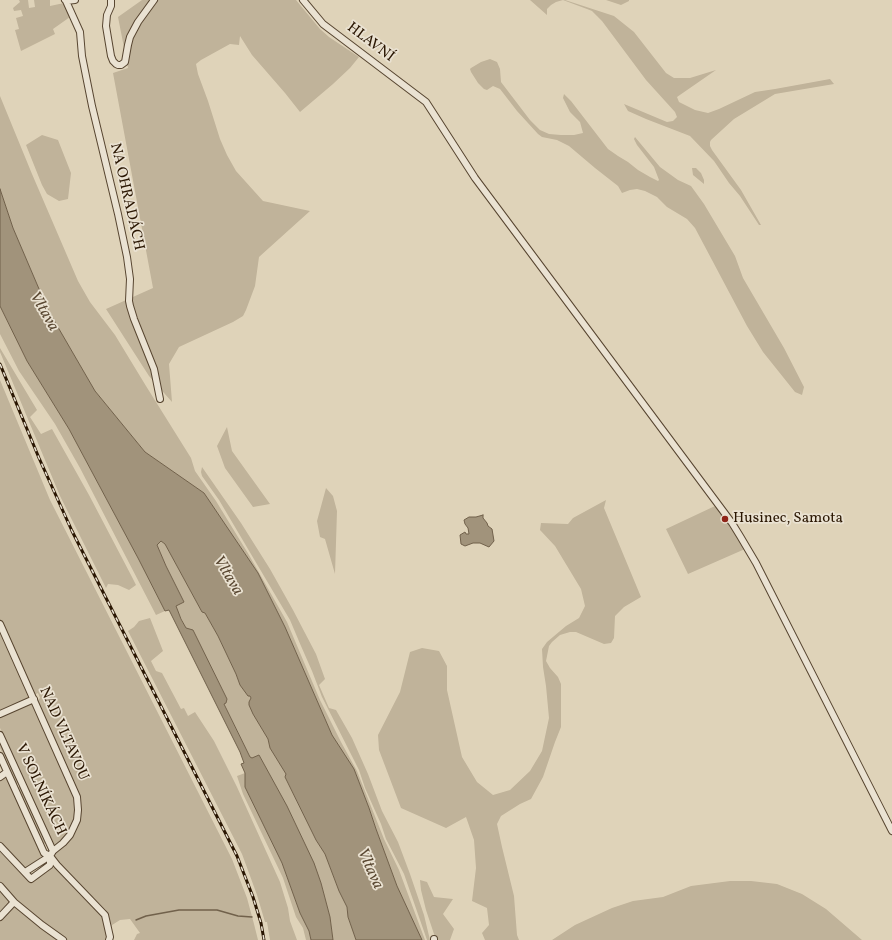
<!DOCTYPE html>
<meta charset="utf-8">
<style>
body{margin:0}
canvas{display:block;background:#dfd3b9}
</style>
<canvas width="892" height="940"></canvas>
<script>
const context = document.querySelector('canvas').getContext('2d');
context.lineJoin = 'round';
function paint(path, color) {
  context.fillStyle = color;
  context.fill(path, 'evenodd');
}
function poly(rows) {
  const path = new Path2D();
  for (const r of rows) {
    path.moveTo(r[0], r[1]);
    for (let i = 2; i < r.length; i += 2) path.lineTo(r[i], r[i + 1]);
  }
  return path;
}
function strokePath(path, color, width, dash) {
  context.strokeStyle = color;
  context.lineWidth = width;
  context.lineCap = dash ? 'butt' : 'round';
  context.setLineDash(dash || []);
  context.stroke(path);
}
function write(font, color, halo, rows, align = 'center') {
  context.font = font + ' Vollkorn,serif';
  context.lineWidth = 3.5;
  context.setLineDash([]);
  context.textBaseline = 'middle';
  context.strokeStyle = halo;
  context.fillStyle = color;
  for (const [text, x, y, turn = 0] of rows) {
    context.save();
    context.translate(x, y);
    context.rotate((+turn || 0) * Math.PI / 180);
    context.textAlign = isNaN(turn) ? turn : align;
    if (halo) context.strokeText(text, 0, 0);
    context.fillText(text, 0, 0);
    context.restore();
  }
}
const green = poly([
 [19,0,28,0,29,8,35,7,34,0,50,0,50,6,64,3,70,17,53,29,55,34,21,51,15,30,19,29,16,18,23,16,21,10,14,11,13,8,20,2],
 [142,0,296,0,320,29,329,37,359,57,350,68,333,84,300,112,285,93,252,55,240,36,239,45,230,44,201,60,196,64,198,74,208,101,220,139,227,155,236,171,263,201,310,211,259,257,255,286,246,310,243,316,233,322,179,347,169,364,172,402,149,376,106,309,153,288,113,73,128,68,118,17],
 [530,0,565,0,614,16,634,32,666,73,674,78,690,78,716,70,677,97,679,102,695,110,708,113,719,109,755,92,775,89,830,79,834,84,775,94,734,119,711,140,710,142,710,146,712,150,741,190,761,225,759,225,740,196,729,183,714,161,690,136,646,119,628,111,624,104,667,122,673,121,677,117,675,112,646,80,602,21,592,11,587,9,563,0,556,2,551,5,547,9,547,15],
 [606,0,629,0,629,1,621,5],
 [490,59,497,62,500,69,501,82,530,120,540,130,549,134,561,135,574,135,583,133,580,122,570,112,563,98,564,94,571,101,608,149,618,156,628,162,638,170,650,177,658,181,659,180,654,167,637,145,634,139,635,137,660,167,678,180,691,186,704,204,735,256,743,278,784,348,804,387,802,395,795,392,763,352,747,326,695,228,687,219,667,207,657,197,645,191,637,189,630,190,622,193,618,186,595,168,569,146,557,140,542,137,538,134,517,111,500,89,493,86,487,90,484,89,478,83,471,72,470,69,471,68,481,62],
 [0,96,32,174,78,281,90,302,115,335,146,386,191,458,195,471,216,501,249,555,287,622,320,700,341,742,357,771,384,839,399,870,425,940,422,940,397,886,376,829,369,808,354,769,332,735,285,627,258,573,204,493,145,452,95,391,48,310,13,228,0,189],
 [42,135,58,140,71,173,68,199,59,201,47,194,42,185,26,145],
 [692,168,696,168,701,173,704,180,704,184,693,175],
 [0,306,27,361,69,429,138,558,165,611,156,615,80,468,55,424,19,371,0,334],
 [0,348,37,410,30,417,41,434,52,429,89,495,132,577,136,585,129,590,118,585,108,584,106,588,60,496,0,352],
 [0,380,50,500,232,859,247,898,254,924,258,940,134,940,137,934,140,933,130,919,120,920,112,925,111,928,109,927,105,913,106,910,55,859,54,855,80,818,81,810,79,808,74,786,75,784,71,776,69,775,37,701,40,698,38,693,34,695,0,623],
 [227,427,232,451,270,504,253,507,225,468,217,446],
 [202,467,241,523,270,569,293,610,316,654,325,679,319,685,329,708,336,710,352,738,368,774,382,811,398,842,410,874,424,915,430,940,427,940,404,874,386,839,381,824,365,788,359,770,322,697,312,671,301,646,290,620,219,500,202,476,201,472],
 [326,488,333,496,337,511,335,574,325,539,320,537,317,521],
 [606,500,604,508,641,597,624,607,615,616,614,638,611,643,604,644,576,632,570,632,560,635,552,642,549,646,546,661,550,668,558,677,561,684,561,727,555,742,543,777,531,799,520,804,501,816,497,824,502,847,514,896,517,935,519,940,485,940,482,933,489,925,487,908,472,901,476,868,474,840,466,817,446,828,401,808,379,750,378,735,400,692,410,652,422,648,439,651,447,666,447,690,462,757,477,782,493,795,510,790,530,771,542,751,549,718,546,686,543,667,542,649,547,642,566,626,579,618,585,606,581,589,555,546,540,530,541,523,568,524,573,518],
 [715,506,738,537,745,549,688,574,666,529],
 [161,541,165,544,202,612,205,613,218,636,236,674,240,685,250,696,253,714,268,739,270,748,286,774,285,777,316,840,325,854,339,891,347,907,348,917,356,940,333,940,330,917,321,883,304,842,287,806,259,755,252,759,250,757,224,703,226,703,227,699,193,630,186,628,175,606,184,602,166,566,157,545],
 [150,618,163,651,151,661,156,671,162,673,181,709,184,708,188,716,195,712,214,741,237,787,280,882,288,908,290,921,297,940,270,940,267,922,265,922,257,895,242,854,128,631,134,627,139,621],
 [0,632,74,797,76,811,72,826,65,838,57,845,53,844,0,728],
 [0,739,19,783,16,784,0,748],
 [245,773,245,787,282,863,300,913,309,931,311,940,306,940,303,928,296,917,283,878,243,794,237,776],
 [3,778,8,779,42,854,41,857,27,868,24,867,21,865,0,843,0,781],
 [21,786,46,843,43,844,17,788],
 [0,850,30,882,51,868,56,868,104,917,107,934,105,940,64,940,28,912,0,883],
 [420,880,427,882,434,897,453,899,443,914,454,929,450,940,436,940,426,910,421,890],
 [730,881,751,881,777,884,802,894,826,909,862,940,552,940,575,925,612,908,633,901,663,897,691,886],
 [0,889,10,901,10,904,0,914],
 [13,906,17,906,59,940,0,940,0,919]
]);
const water = poly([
 [0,189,13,228,48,310,95,391,145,452,204,493,258,573,285,627,332,735,354,769,369,808,376,829,397,886,422,940,356,940,348,917,347,907,339,891,325,854,316,840,285,777,286,774,270,748,268,739,253,714,249,705,249,702,251,698,250,696,248,696,240,685,236,674,218,636,205,613,202,612,165,544,161,541,157,545,166,566,184,602,176,606,181,619,186,628,193,630,227,699,226,703,224,704,250,757,252,758,259,755,287,806,314,863,321,883,330,917,333,940,311,940,309,931,300,913,282,863,245,787,245,773,241,764,244,763,240,752,169,610,165,611,138,558,69,429,27,361,0,306,0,189],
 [483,515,483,518,487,523,488,526,492,529,494,541,489,547,480,543,473,543,465,546,461,544,460,535,465,532,466,534,469,534,468,528,465,524,464,520,469,517,476,517,483,515]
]);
const stream = poly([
 [136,920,146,916,179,910,217,910,238,916,252,917]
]);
const minor = poly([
 [65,0,66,1,75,0],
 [111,0,111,6,107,15,106,26,111,56,113,61,116,64,118,65,121,65,125,62,128,45,130,37,138,22,154,0],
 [303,0,323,24,426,102,475,178,732,523,740,536,756,563,892,831],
 [66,1,80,32,82,56,92,106,118,214,127,257,130,279,129,301,130,306,134,319,154,369,160,399],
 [0,624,77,797,78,810,77,820,70,835,63,843,53,851,50,856,25,872],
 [0,714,34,699],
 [0,735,53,851],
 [0,756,44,853,50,856,57,865,105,915,110,937,109,940],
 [0,777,7,772],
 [0,846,31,879,50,865,50,856],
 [0,886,14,902,42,925,63,940],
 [0,917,14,902],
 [434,939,434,940]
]);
const rail = poly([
 [0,364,39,458,72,531,237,856,253,897,261,923,264,940]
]);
const markers = [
 [725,519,4,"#8f2418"]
];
const streetNames = [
 ["HLAVNÍ",370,43,37],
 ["NA OHRADÁCH",126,197,77],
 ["NAD VLTAVOU",63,734,66],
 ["V SOLNÍKÁCH",40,790,65]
];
const poiNames = [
 ["Husinec, Samota",733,519]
];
const waterNames = [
 ["Vltava",43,312,60],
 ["Vltava",227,576,59],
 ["Vltava",369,869,66]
];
paint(green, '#c0b39a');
paint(water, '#a1937b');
strokePath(water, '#71614b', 1);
strokePath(stream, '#71614b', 1.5);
strokePath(minor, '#574530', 8);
strokePath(minor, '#eae2d2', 6);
strokePath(rail, '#2a1602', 3);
strokePath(rail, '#eae2d2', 1.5, [4.5]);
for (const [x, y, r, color] of markers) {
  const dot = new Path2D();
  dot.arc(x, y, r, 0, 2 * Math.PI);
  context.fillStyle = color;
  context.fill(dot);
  strokePath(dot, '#eae2d2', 1.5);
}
write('15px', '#2a1602', '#eae2d2', streetNames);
write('15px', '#2a1602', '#eae2d2', poiNames, 'left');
write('italic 16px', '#5a4832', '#eae2d2', waterNames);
</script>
